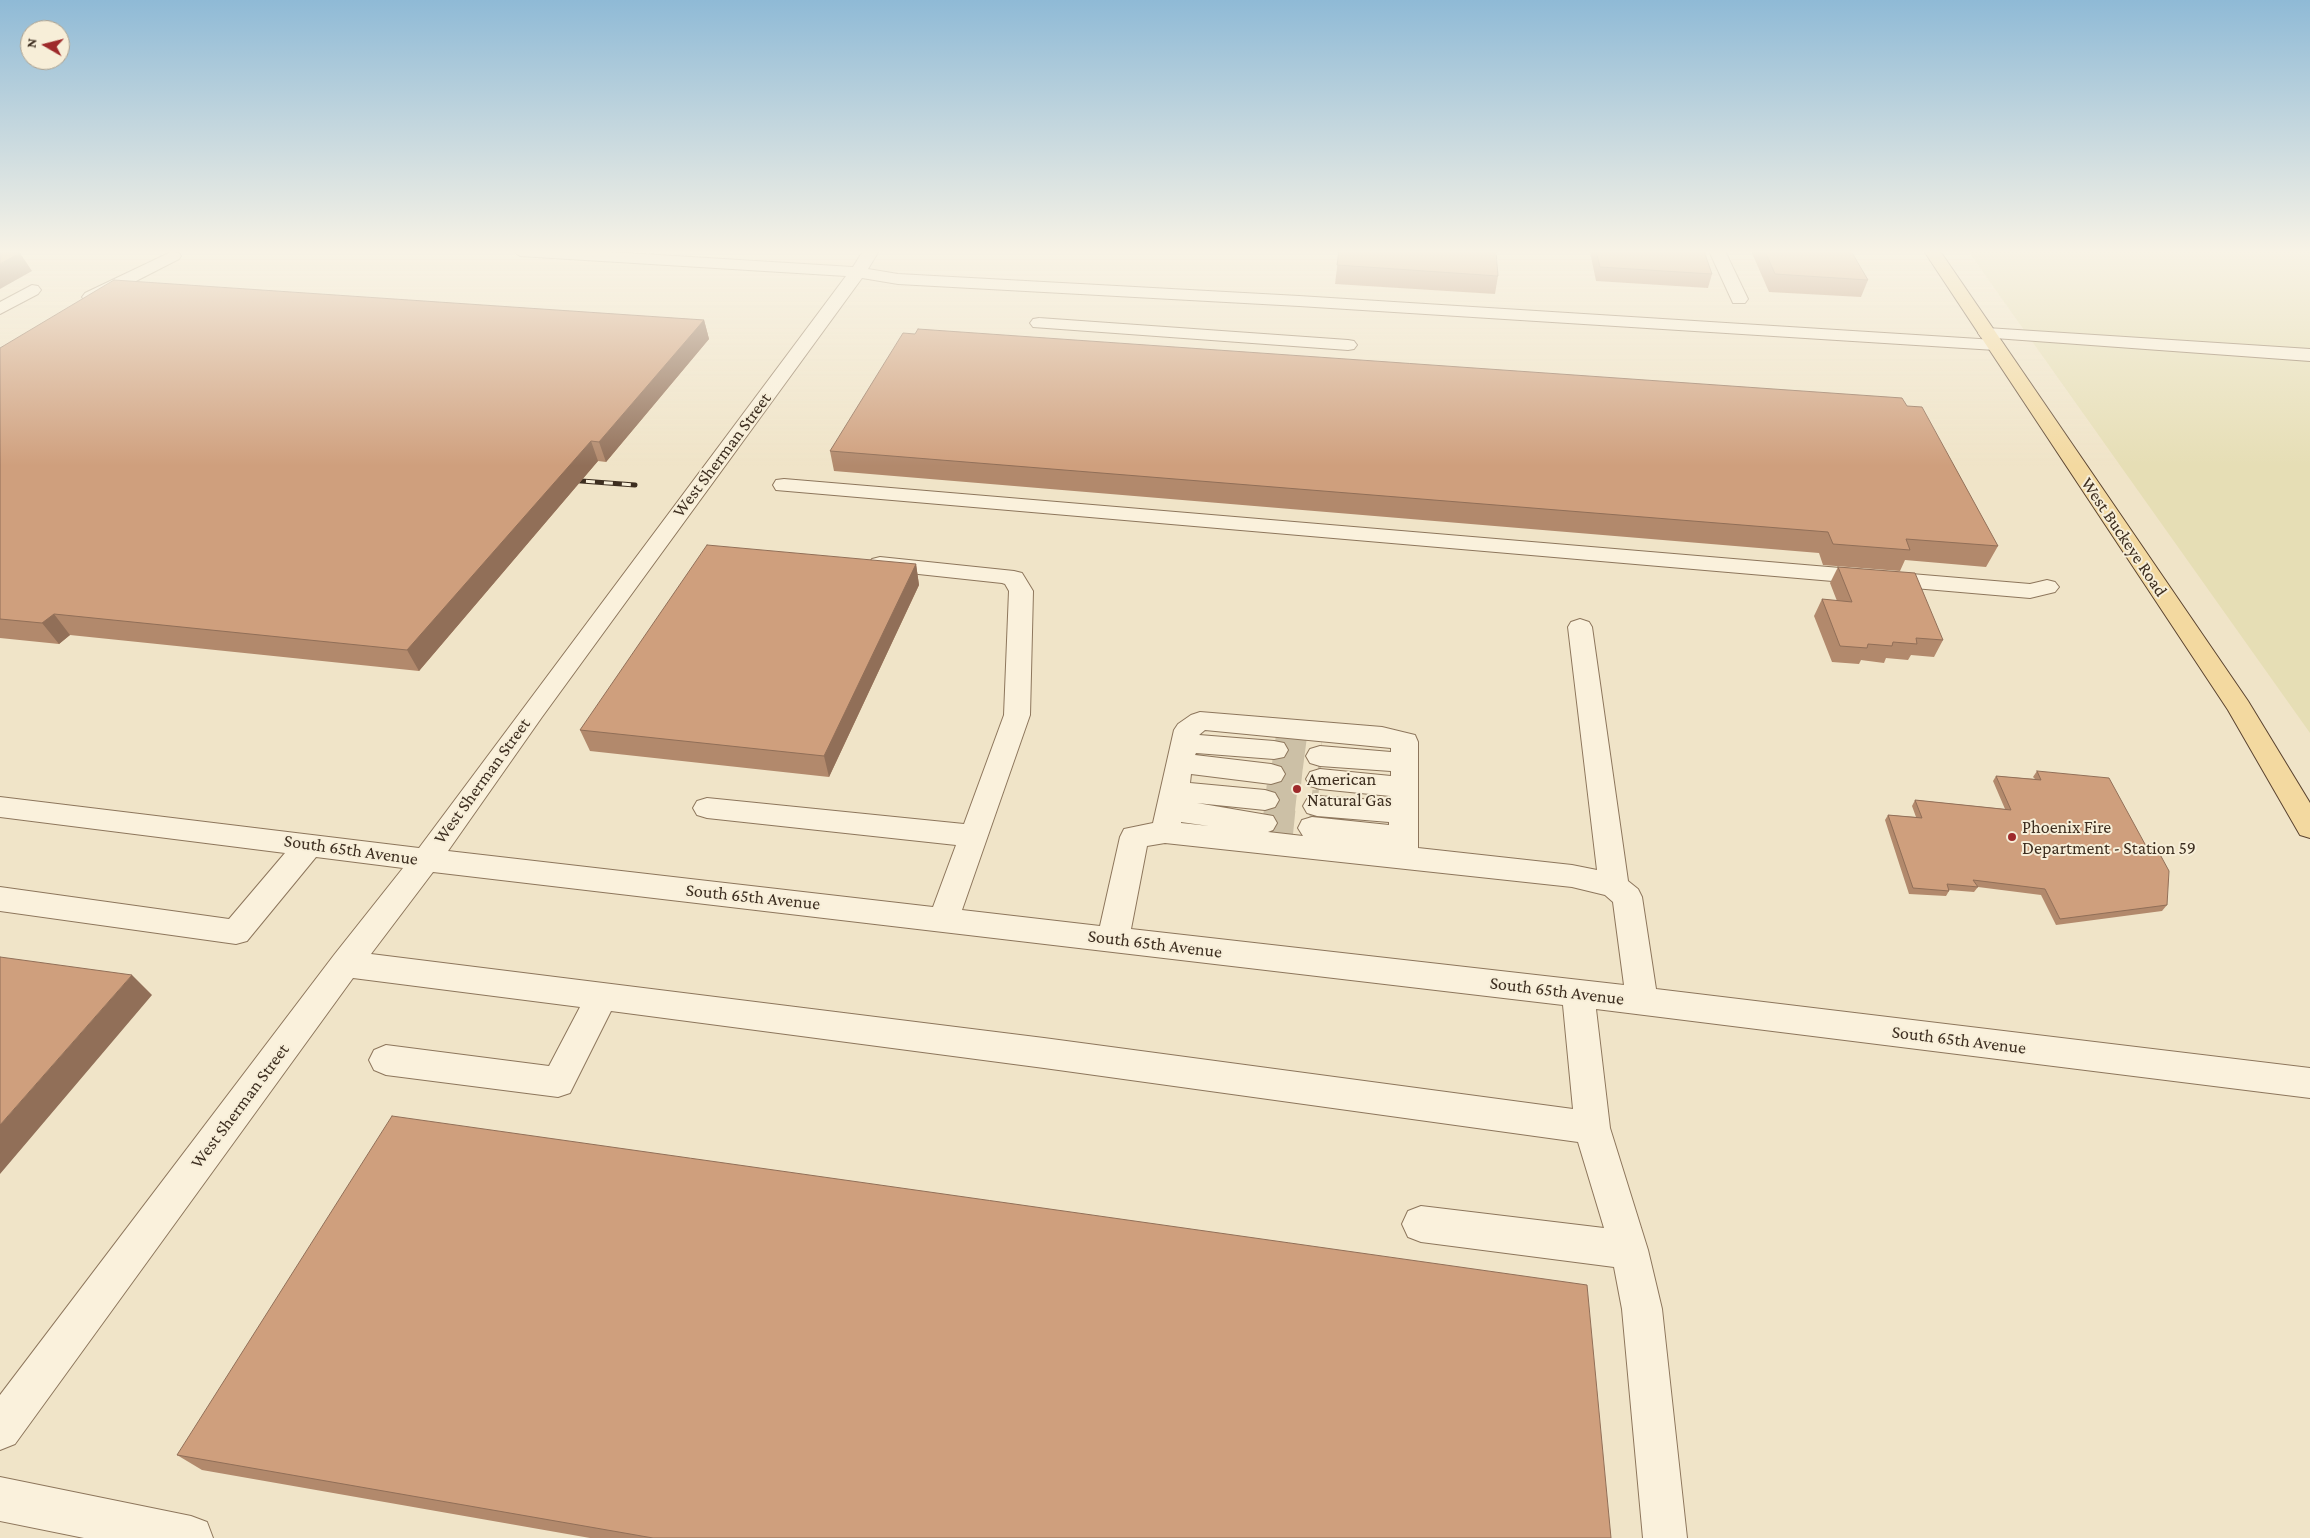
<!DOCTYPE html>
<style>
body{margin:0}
#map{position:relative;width:2310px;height:1538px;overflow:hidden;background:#f0e4c8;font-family:"Crimson Pro",serif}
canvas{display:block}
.north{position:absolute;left:20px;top:20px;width:50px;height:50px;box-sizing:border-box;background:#f7eed8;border:1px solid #ada18e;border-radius:50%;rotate:278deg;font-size:14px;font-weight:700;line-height:20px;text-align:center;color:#3d2e20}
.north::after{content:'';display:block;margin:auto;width:18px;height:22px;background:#9e2a2b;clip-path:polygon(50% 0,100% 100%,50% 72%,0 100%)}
</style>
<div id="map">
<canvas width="2310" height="1538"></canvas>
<div class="north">N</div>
</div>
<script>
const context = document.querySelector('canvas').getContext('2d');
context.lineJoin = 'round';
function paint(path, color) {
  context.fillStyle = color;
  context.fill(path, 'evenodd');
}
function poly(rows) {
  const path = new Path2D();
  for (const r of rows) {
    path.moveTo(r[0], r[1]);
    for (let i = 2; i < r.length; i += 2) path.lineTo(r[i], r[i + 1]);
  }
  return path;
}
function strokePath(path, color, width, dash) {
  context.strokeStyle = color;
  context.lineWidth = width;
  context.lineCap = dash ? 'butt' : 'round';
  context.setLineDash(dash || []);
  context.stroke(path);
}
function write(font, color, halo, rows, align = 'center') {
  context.font = font + ' "Crimson Pro",serif';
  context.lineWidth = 4;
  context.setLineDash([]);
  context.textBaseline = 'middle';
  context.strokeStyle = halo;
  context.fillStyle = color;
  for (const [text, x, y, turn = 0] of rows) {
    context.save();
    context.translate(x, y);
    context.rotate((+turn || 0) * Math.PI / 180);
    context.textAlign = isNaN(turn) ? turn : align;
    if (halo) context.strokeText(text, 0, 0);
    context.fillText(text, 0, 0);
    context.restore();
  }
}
const farmland = poly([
 [1968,251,2310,251,2310,733,1997,292]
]);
const minorTunnel = poly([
 [1274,750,1320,756],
 [1271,774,1320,779],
 [1265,800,1317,806],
 [1263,823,1312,828]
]);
const minor = poly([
 [173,251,179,253,181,256,179,259,97,301,85,301,82,297,85,293,173,251],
 [512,251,594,251,853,267,863,251,879,251,868,269,898,274,1299,296,1995,340,2001,341,2004,345,2001,349,1995,350,1299,306,898,284,862,278,542,717,448,851,933,907,956,845,707,818,697,815,693,808,697,801,707,798,964,824,1004,715,1009,591,1005,584,1002,583,872,569,868,564,872,559,880,557,1014,571,1022,573,1033,591,1030,715,962,910,1100,926,1120,837,1124,829,1153,823,1174,730,1178,724,1191,715,1200,712,1382,727,1415,735,1418,742,1418,848,1572,865,1597,870,1568,627,1571,622,1580,619,1589,622,1592,627,1628,881,1638,889,1642,897,1656,989,2310,1068,2310,1098,1596,1009,1610,1128,1648,1250,1662,1309,1687,1538,1643,1538,1622,1309,1614,1267,1421,1242,1408,1237,1402,1224,1408,1211,1421,1206,1604,1228,1578,1142,1044,1068,611,1011,570,1093,558,1097,386,1075,374,1070,369,1060,374,1050,386,1045,549,1066,580,1007,353,978,15,1444,0,1450,0,1395,334,955,403,868,316,857,247,941,236,944,0,911,0,887,229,919,285,853,0,817,0,797,419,848,846,276,520,256,512,251],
 [1205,730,1391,748,1391,752,1320,746,1310,749,1306,756,1310,763,1320,766,1391,771,1391,776,1320,769,1310,772,1306,779,1310,786,1320,789,1390,796,1390,801,1317,796,1307,799,1303,806,1307,813,1317,816,1389,822,1389,825,1312,817,1302,820,1298,828,1303,836,1268,832,1273,830,1277,823,1273,816,1197,803,1265,810,1275,807,1279,800,1275,793,1265,790,1190,783,1191,774,1271,784,1281,781,1285,774,1281,767,1271,764,1195,755,1196,753,1274,759,1284,757,1288,750,1284,743,1274,741,1199,735,1205,730],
 [1181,822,1209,826,1181,823,1181,822],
 [1165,843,1572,887,1605,895,1613,902,1624,985,1131,929,1147,846,1165,843],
 [433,872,1563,1005,1573,1109,1044,1038,371,954,433,872],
 [1709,251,1725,251,1748,299,1745,303,1733,303,1709,251],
 [32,285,38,286,41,290,38,294,0,314,0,302,32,285],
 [1039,318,1348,340,1354,341,1357,345,1354,349,1348,350,1033,327,1030,323,1033,319,1039,318],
 [1987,328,2310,349,2310,361,1981,337,1978,333,1981,329,1987,328],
 [784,479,2030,584,2047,580,2055,582,2059,587,2055,592,2030,598,776,490,773,485,776,480,784,479],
 [0,1477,191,1516,207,1522,213,1538,84,1538,0,1521,0,1477]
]);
const major = poly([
 [1924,251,1940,251,2248,701,2310,803,2310,838,2300,835,2228,710,1924,251]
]);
const rail = poly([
 [568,480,635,485]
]);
const wall = poly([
 [1339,251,1498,276,1495,294,1335,284],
 [1590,251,1704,251,1712,274,1708,288,1596,281,1590,252],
 [1751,251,1851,251,1868,280,1861,297,1769,292],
 [704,320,709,339,606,462,598,461,419,671,70,635,59,644,0,638,0,348],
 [915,334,1907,406,1998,546,1986,567,1905,560,1900,571,1823,565,1819,553,834,471,830,451],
 [916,564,919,585,829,777,590,751,580,730],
 [1838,567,1943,640,1934,657,1911,655,1908,660,1886,658,1884,663,1861,660,1859,664,1832,662,1814,616,1822,599,1837,601,1830,583],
 [2037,771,2167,905,2162,911,2056,925,2041,895,1978,887,1974,892,1949,890,1949,891,1946,896,1909,894,1885,820,1888,815,1916,817,1912,806,1915,800,2005,809,1993,781,1996,776,2035,779,2033,777],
 [177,1455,1611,1538,590,1538,202,1470]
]);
const shadedWall = poly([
 [20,253,32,271,0,289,0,264],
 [704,320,709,339,606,462,599,442],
 [591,441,598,461,419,671,407,650],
 [916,564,919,585,829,777,824,756],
 [54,614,70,635,59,644,42,623],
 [132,975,152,995,0,1174,0,1125]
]);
const building = poly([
 [1339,251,1496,251,1498,276,1337,265,1339,251],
 [1596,251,1704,251,1712,274,1600,267,1596,251],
 [1765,251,1851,251,1868,280,1775,274,1765,251],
 [0,252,20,253,0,264,0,252],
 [114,280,704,320,599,442,591,441,407,650,54,614,42,623,0,619,0,348,114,280],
 [918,329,1902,398,1907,406,1922,407,1998,546,1906,539,1910,550,1833,544,1828,532,830,451,903,333,915,334,918,329],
 [707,545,916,564,824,756,580,730,707,545],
 [1838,567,1915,573,1943,640,1916,638,1917,644,1893,642,1892,646,1868,644,1867,648,1840,646,1822,599,1852,602,1838,567],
 [2037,771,2109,778,2146,846,2156,847,2169,871,2167,905,2060,919,2045,889,1973,880,1978,887,1947,884,1949,891,1913,888,1888,815,1922,818,1915,800,2011,810,1996,776,2041,780,2037,771],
 [0,957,132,975,0,1125,0,957],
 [392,1116,1587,1285,1611,1538,653,1538,177,1455,392,1116]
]);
const markers = [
 [1297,789,5,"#9e2a2b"],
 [2012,837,5,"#9e2a2b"]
];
const streetNames = [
 ["West Sherman Street",722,455,-53],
 ["West Buckeye Road",2124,537,56],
 ["West Sherman Street",482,781,-54],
 ["South 65th Avenue",351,850,8],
 ["South 65th Avenue",753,897,6],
 ["South 65th Avenue",1155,944,7],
 ["South 65th Avenue",1557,991,7],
 ["South 65th Avenue",1959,1040,7],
 ["West Sherman Street",240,1106,-53]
];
const poiNames = [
 ["American",1307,779],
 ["Natural Gas",1307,800],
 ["Phoenix Fire",2022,827],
 ["Department - Station 59",2022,848]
];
paint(farmland, '#e6deb5');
strokePath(minorTunnel, '#ccc0a6', 31, [31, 15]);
strokePath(minor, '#8d765c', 2);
strokePath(major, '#5b4430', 2);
paint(minor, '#faf1dc');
paint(major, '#f3d9a0');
strokePath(rail, '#3d2e20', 5);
strokePath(rail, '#f7eed8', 3, [9]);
paint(wall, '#b2896c');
paint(shadedWall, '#916f58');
paint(building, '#cf9f7d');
strokePath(building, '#916f58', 1);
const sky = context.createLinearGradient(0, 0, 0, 466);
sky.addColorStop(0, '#8fbad6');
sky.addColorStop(0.54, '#f8f3e6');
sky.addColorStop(1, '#f8f3e600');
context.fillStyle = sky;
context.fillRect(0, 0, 2310, 466);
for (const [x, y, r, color] of markers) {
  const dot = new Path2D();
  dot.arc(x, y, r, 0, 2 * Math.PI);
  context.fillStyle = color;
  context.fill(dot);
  strokePath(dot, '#f7eed8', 2);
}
write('18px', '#3d2e20', '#f7eed8', streetNames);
write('18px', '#3d2e20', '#f7eed8', poiNames, 'left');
</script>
